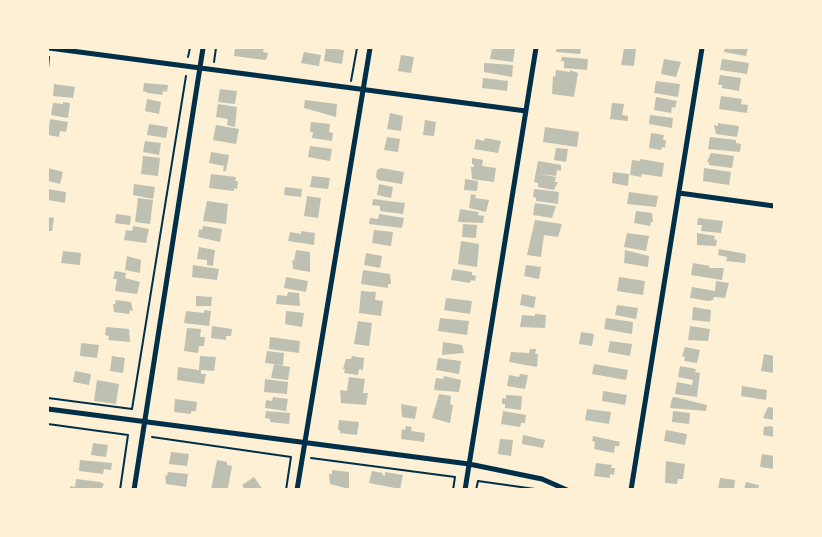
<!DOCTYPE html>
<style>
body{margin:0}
#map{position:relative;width:822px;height:537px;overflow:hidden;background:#fdf0d5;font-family:"Varela Round",sans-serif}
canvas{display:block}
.frame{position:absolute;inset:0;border:49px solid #fdf0d5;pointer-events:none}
</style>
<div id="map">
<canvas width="822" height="537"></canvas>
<div class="frame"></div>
</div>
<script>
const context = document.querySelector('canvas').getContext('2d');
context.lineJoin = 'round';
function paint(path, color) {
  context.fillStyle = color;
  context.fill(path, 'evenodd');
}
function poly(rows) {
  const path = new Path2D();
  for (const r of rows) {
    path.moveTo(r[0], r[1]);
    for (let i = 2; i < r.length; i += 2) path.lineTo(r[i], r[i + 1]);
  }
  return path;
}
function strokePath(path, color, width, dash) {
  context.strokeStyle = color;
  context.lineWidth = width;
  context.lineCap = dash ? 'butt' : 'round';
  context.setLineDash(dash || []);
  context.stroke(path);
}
const building = poly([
 [235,48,264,48,263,52,268,53,267,58,265,60,234,56],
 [326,48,344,50,342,64,324,61],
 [492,48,515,49,513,62,490,59],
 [557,48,581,48,580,54,556,52],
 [624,48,636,49,634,66,621,65],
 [725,48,748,48,746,56,724,52],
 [304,52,321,55,319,66,301,63],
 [401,55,414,57,411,73,398,71],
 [562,57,588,59,587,70,564,68,564,61,561,61],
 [664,59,681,62,676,77,661,74],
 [722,59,749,63,747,74,720,70],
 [484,63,513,65,512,77,484,72],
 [556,70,570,72,570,70,578,73,574,97,552,94,553,76,555,77],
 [720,75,741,78,739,91,722,88,722,85,718,85],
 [483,78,508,81,507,91,482,88],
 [656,81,680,84,678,97,654,93],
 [144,83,168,85,167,92,163,91,162,95,148,93,143,91],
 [54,84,75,87,73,98,53,96],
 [220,89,237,91,235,104,218,102],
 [721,96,742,99,741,104,748,105,747,113,719,109],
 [656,97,677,101,675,108,672,107,671,113,654,110],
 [147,99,161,102,159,114,145,111],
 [305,100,337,104,336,117,304,108],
 [63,102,70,103,68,118,51,115,53,103,63,104],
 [612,103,624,104,622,115,628,116,628,121,610,119],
 [218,104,237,107,235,127,227,125,228,119,216,117],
 [390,113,403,116,401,131,387,129],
 [650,115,673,118,672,128,649,124],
 [50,119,68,122,66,132,60,131,59,137,48,135],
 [425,120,436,122,434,136,423,135],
 [311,122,330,124,329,132,333,133,332,141,312,138,313,132,310,132],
 [718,123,739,126,737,137,716,134,714,125,718,126],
 [149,124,168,127,166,138,147,135],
 [216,125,239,129,236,144,213,140],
 [545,127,579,132,577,147,543,142],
 [651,133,664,135,663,140,666,140,665,148,662,147,661,150,649,148],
 [387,137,400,139,398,152,384,150],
 [710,137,736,140,736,143,741,144,740,152,708,149],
 [485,138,501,141,498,153,474,149,476,139,484,141],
 [145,141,161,143,159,155,143,152],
 [310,146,332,149,330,161,308,157],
 [556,148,568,149,566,162,554,160],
 [211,152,229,155,226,171,223,171,224,166,209,163],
 [711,153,734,156,732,168,709,165,709,162,707,162],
 [143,156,160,158,158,176,141,174],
 [472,158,483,160,482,166,496,168,494,182,472,179,471,167,474,167,474,165,472,164],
 [640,159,664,163,662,177,642,174,641,177,630,175,632,160,640,161],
 [538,161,561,165,561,171,557,170,556,176,539,174,556,177,555,182,558,182,554,190,538,187,538,183,534,182],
 [48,168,63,172,60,184,48,181],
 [381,168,404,172,402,184,378,180,376,177,377,170],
 [704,168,731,172,729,185,703,181],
 [613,172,629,174,628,186,612,183],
 [211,174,236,177,235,181,238,181,237,189,234,188,234,191,209,188],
 [312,176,330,178,328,189,310,187],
 [465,179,478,181,477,191,464,190],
 [134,184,155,187,153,199,133,195],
 [379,184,393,187,391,198,377,195],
 [285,187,302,189,301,197,284,195],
 [48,189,66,192,65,203,48,200],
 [534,189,559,192,558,204,536,201,536,198,533,197],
 [629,192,658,196,656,207,627,204],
 [471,194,476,195,475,198,489,200,486,212,469,208],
 [307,196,321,198,318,218,304,216],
 [138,198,153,200,150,224,135,222],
 [373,199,405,203,403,214,380,211,380,206,372,205],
 [207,201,228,204,226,224,203,221],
 [535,203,556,206,552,218,533,215],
 [460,209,479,212,478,215,484,216,483,223,458,222],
 [636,211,652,213,653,222,651,222,650,226,634,223],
 [116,214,131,216,130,225,115,223],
 [379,214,404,218,402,228,369,224,370,218,378,219],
 [48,217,54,218,52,231,48,231],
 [698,218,723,221,721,233,701,231,702,225,697,225],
 [535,220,562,224,558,237,544,235,541,257,527,255],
 [463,224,477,225,476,238,462,237],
 [133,226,149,229,146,243,124,240,126,230,132,231],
 [203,226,222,229,220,242,198,237,199,229,202,230],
 [374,230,393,232,391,246,372,243],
 [301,231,315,233,314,245,288,241,290,232,301,234],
 [627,233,649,236,646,251,624,247],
 [697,233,715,236,714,239,717,240,716,246,697,245],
 [461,241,479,244,477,267,458,264],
 [199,247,215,250,213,266,207,265,207,260,197,259],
 [719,249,746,254,745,263,726,261,727,257,718,255],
 [296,250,310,252,310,272,293,269,292,260,294,261],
 [625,250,649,256,648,267,624,263],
 [63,251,81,253,80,265,61,263],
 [366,253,382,256,380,268,364,265],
 [127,256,141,260,140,273,125,270],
 [693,263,710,266,709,268,724,268,722,280,691,275],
 [193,265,219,269,217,280,192,277],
 [526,265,541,267,539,279,524,276],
 [453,269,472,272,472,275,476,276,475,281,471,280,470,283,451,280],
 [363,270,390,274,391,284,388,284,388,288,361,284],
 [115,271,126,273,125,278,140,282,137,294,115,291,117,279,113,279],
 [286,277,308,281,306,292,284,288],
 [619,277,645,281,643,295,617,291],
 [716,281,729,283,725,298,714,297,713,300,708,301,690,298,692,287,715,291],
 [361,291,376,292,375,300,383,301,381,316,359,313],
 [288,292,299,293,300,306,276,304,277,295,287,296],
 [522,294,536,297,534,308,520,305],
 [196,296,212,297,211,306,196,306],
 [446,298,472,301,470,314,444,310],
 [116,300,131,302,133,311,130,310,129,314,114,312,113,304,115,304],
 [617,305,638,308,636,319,615,315],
 [693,307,711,310,710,322,692,320],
 [204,310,211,311,209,326,184,323,186,311,204,313],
 [286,311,304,313,302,327,285,324],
 [535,314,546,315,545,328,520,327,522,315,535,316],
 [440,318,469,321,467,335,438,331],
 [606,318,633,322,632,334,604,329],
 [358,321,372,323,369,346,354,344],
 [212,326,232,329,231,336,226,336,226,340,211,338],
 [690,326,710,329,708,341,688,340],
 [106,327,129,329,130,342,108,340,109,336,105,335],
 [187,328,201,329,200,337,205,337,204,346,199,346,198,353,184,351],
 [581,332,594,334,592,346,579,344],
 [270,337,300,341,299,353,269,349],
 [610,341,632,344,630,356,608,352],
 [443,342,462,345,464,353,442,355],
 [81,343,99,345,97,358,80,356],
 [685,347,700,350,697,363,684,361,685,357,682,356],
 [530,349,536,349,535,354,538,354,537,367,509,362,511,352,529,353],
 [267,351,284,353,283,365,265,363],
 [764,354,774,356,774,373,761,371],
 [112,356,125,358,123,373,110,371],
 [200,356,216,357,214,371,201,370,201,374,206,374,204,384,177,380,178,367,199,370],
 [352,356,364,358,363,370,359,369,358,375,344,373,345,369,343,369,346,359,351,359],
 [438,358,461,361,459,374,436,370],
 [274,364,290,367,288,380,271,378],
 [594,364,628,370,626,380,592,374],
 [680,366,696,369,695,372,700,373,697,397,675,394,677,382,692,385,693,380,678,377],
 [75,371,91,374,89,385,73,382],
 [520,374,528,375,525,389,507,386,509,375,519,377],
 [444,376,461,380,459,392,434,390,436,378,443,379],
 [349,377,365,379,363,393,368,393,366,405,341,403,340,390,347,391],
 [265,379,288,382,287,394,264,392],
 [97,380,119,384,116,404,94,401],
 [742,386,767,390,766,400,741,396],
 [603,391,627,395,625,405,602,401],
 [439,394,451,396,450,404,453,405,450,423,432,418],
 [506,395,522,396,521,410,505,408,505,404,502,404,502,398,506,399],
 [273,397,288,399,286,411,265,408,266,400,272,401],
 [675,397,707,405,706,411,670,408,672,398],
 [175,399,197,402,196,411,191,411,191,414,174,412],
 [401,404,417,407,415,419,402,417],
 [768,407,774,408,774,420,763,418],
 [587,409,611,412,609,424,585,420],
 [266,411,290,413,289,424,270,422,270,419,265,418],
 [503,411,526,415,525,423,521,423,520,427,501,424],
 [673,411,690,413,689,424,672,422],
 [339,420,359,422,357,435,340,433,340,430,338,430],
 [406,426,412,427,411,431,425,433,424,442,401,439,402,429,405,430],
 [769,426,774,427,774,437,763,435,764,427],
 [666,430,687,434,685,445,664,441],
 [523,435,545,440,543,448,522,444],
 [593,436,620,442,619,446,615,446,614,453,594,449,595,442,592,441],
 [500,439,513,440,511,456,498,454],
 [93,443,108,445,106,457,91,455],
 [171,452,189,454,187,466,169,464],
 [762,454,774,456,774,469,760,467],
 [80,460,112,463,111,470,104,469,103,474,79,471],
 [217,460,227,462,227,465,232,466,228,488,211,490],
 [666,461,685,464,683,479,678,479,677,484,665,483],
 [596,463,612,465,611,468,615,468,614,475,610,474,610,478,594,476],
 [332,470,349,472,349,489,330,484,329,474,332,474],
 [372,471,383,473,382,475,385,476,385,472,403,475,400,489,369,483],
 [168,472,188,474,186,487,166,484,165,475,167,476],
 [254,477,263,490,245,490,242,485],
 [720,478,735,480,734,490,718,490],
 [76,479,100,482,104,484,101,490,70,490,70,486,75,487],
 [746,482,759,485,758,490,744,490]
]);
const path = poly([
 [188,57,190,48],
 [214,62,216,48],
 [48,68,49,57],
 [351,81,357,48],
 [48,398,132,409,186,76],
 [48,424,128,435,120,490],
 [152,437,291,457,286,490],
 [311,458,455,477,453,490],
 [476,490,478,481,542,490]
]);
const minor = poly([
 [49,48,526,111],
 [679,193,774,206],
 [48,409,469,464,542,479,567,490],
 [134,490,203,48],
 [297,490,370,48],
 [465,490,536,48],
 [631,490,702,48]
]);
paint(building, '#bec0b2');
strokePath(path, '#003049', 2);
strokePath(minor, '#003049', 5);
</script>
